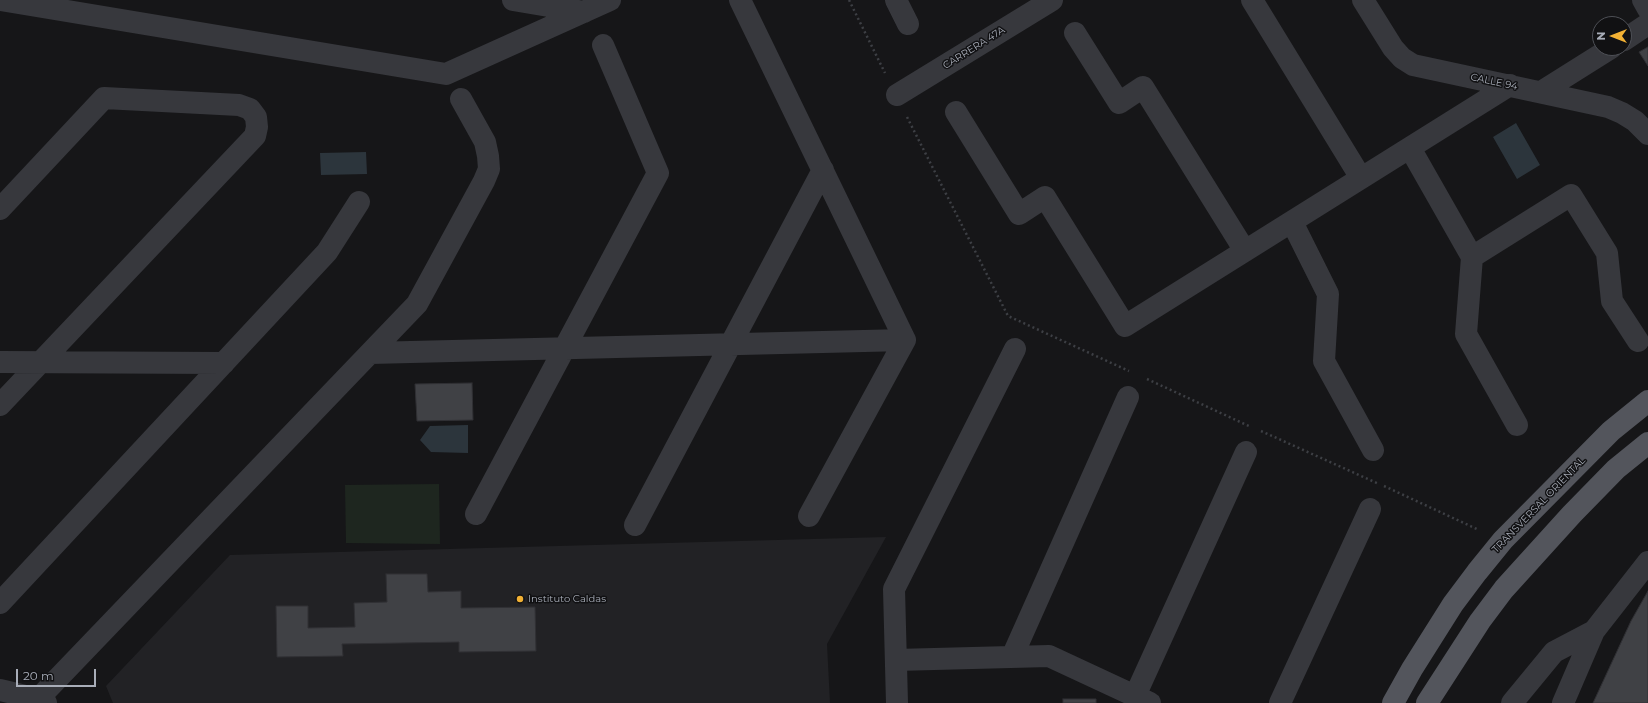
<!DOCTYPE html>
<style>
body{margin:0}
#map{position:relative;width:1648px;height:703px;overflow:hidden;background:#161618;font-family:Montserrat,sans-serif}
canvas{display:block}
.north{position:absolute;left:1592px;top:16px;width:40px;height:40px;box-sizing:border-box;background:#111113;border:1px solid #4d4f55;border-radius:50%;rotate:270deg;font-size:11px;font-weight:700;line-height:16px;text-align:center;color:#a8adb8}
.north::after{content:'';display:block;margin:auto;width:14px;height:18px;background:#f2b134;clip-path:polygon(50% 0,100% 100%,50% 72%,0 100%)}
.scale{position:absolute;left:16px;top:669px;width:80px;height:18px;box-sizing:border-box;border:2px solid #a8adb8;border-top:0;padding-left:5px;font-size:12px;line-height:14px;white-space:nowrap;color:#a8adb8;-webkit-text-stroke:3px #111113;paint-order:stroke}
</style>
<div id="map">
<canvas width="1648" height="703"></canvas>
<div class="north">N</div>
<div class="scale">20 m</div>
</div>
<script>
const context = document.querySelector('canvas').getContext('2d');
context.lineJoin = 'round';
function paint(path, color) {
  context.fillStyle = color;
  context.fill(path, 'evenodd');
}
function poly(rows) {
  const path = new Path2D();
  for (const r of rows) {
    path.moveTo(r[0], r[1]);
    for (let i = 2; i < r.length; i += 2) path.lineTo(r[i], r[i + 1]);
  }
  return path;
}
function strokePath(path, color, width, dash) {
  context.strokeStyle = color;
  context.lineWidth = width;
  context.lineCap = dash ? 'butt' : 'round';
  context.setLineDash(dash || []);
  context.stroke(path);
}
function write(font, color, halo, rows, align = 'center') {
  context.font = font + ' Montserrat,sans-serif';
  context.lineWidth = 3;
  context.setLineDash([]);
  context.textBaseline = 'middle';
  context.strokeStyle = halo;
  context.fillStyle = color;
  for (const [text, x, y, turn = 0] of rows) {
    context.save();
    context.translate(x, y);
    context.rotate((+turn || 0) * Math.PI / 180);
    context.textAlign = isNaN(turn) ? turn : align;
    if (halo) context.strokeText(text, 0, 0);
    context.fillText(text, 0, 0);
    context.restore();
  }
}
const built = poly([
 [886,537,827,644,830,703,113,703,106,686,230,555]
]);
const green = poly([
 [439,484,440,544,346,543,345,485]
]);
const water = poly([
 [1516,123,1540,165,1517,179,1493,137],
 [366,152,367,174,321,175,320,153],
 [468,425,468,453,431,452,420,440,430,426]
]);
const building = poly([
 [1648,47,1648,66,1639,52,1648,47],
 [472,383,473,420,417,421,415,384,472,383],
 [386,574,427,574,428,592,461,591,461,608,535,607,536,651,459,652,459,642,342,644,343,656,277,657,276,606,308,606,308,628,355,627,354,603,387,602,386,574],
 [1648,591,1648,703,1593,703,1631,621,1648,591],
 [1063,699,1096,699,1096,703,1063,703,1063,699]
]);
const path = poly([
 [849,0,885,73],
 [907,117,1008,316,1129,371],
 [1147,379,1251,427],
 [1261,431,1379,484],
 [1384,486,1479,530]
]);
const minor = poly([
 [1,0,446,74,610,0],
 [513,0,584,12],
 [740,0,905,340],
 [896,0,908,24],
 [1252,0,1361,178],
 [1363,0,1393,48,1402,58,1413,65,1608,107,1622,113,1635,121,1648,134],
 [1643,0,1648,9],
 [1075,33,1119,103,1143,87,1245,251],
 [1624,40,1648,24],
 [1541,92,1611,48],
 [897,95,1052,0],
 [956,112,1019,214,1045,197,1125,326,1510,85],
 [1410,148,1472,257,1466,334,1517,425],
 [0,209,104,98,239,105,250,109,256,117,257,127,255,136,0,405],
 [1292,222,1328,294,1324,361,1373,450],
 [1472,257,1571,195,1607,253,1612,301,1638,341],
 [370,353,905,340],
 [0,362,224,363],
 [476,514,658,173,603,45],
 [809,516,905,340],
 [635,525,823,170],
 [0,603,327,252,359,202],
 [1012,657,1128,397],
 [896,660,1049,656,1150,703],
 [0,690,38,699,46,703],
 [1135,696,1246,452],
 [38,699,417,304,484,181,489,169,488,156,485,142,461,99],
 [897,703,894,589,1015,349],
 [1280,703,1370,509],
 [1512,703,1554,652,1594,631],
 [1563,703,1594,631,1648,562]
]);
const major = poly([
 [1393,703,1412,669,1453,604,1477,572,1503,540,1611,431,1648,401],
 [1427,703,1480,621,1504,589,1572,514,1616,469,1648,443]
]);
const markers = [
 [520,599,4,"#f2b134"]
];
const streetNames = [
 ["CARRERA 47A",974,48,-32],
 ["CALLE 94",1494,82,12],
 ["TRANSVERSAL ORIENTAL",1539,505,-46]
];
const poiNames = [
 ["Instituto Caldas",528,599]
];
paint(built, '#222225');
paint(green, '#1e261f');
paint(water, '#2c353c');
paint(building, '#404145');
strokePath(building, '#303034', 1);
strokePath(path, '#3d3f44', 2.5, [2, 3]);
strokePath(minor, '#37383d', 22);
strokePath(major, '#53555c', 22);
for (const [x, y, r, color] of markers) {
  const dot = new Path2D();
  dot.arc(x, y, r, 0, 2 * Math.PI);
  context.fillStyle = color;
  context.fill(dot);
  strokePath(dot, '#111113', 1.5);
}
write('10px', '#a8adb8', '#111113', streetNames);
write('10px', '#a8adb8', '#111113', poiNames, 'left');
</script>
